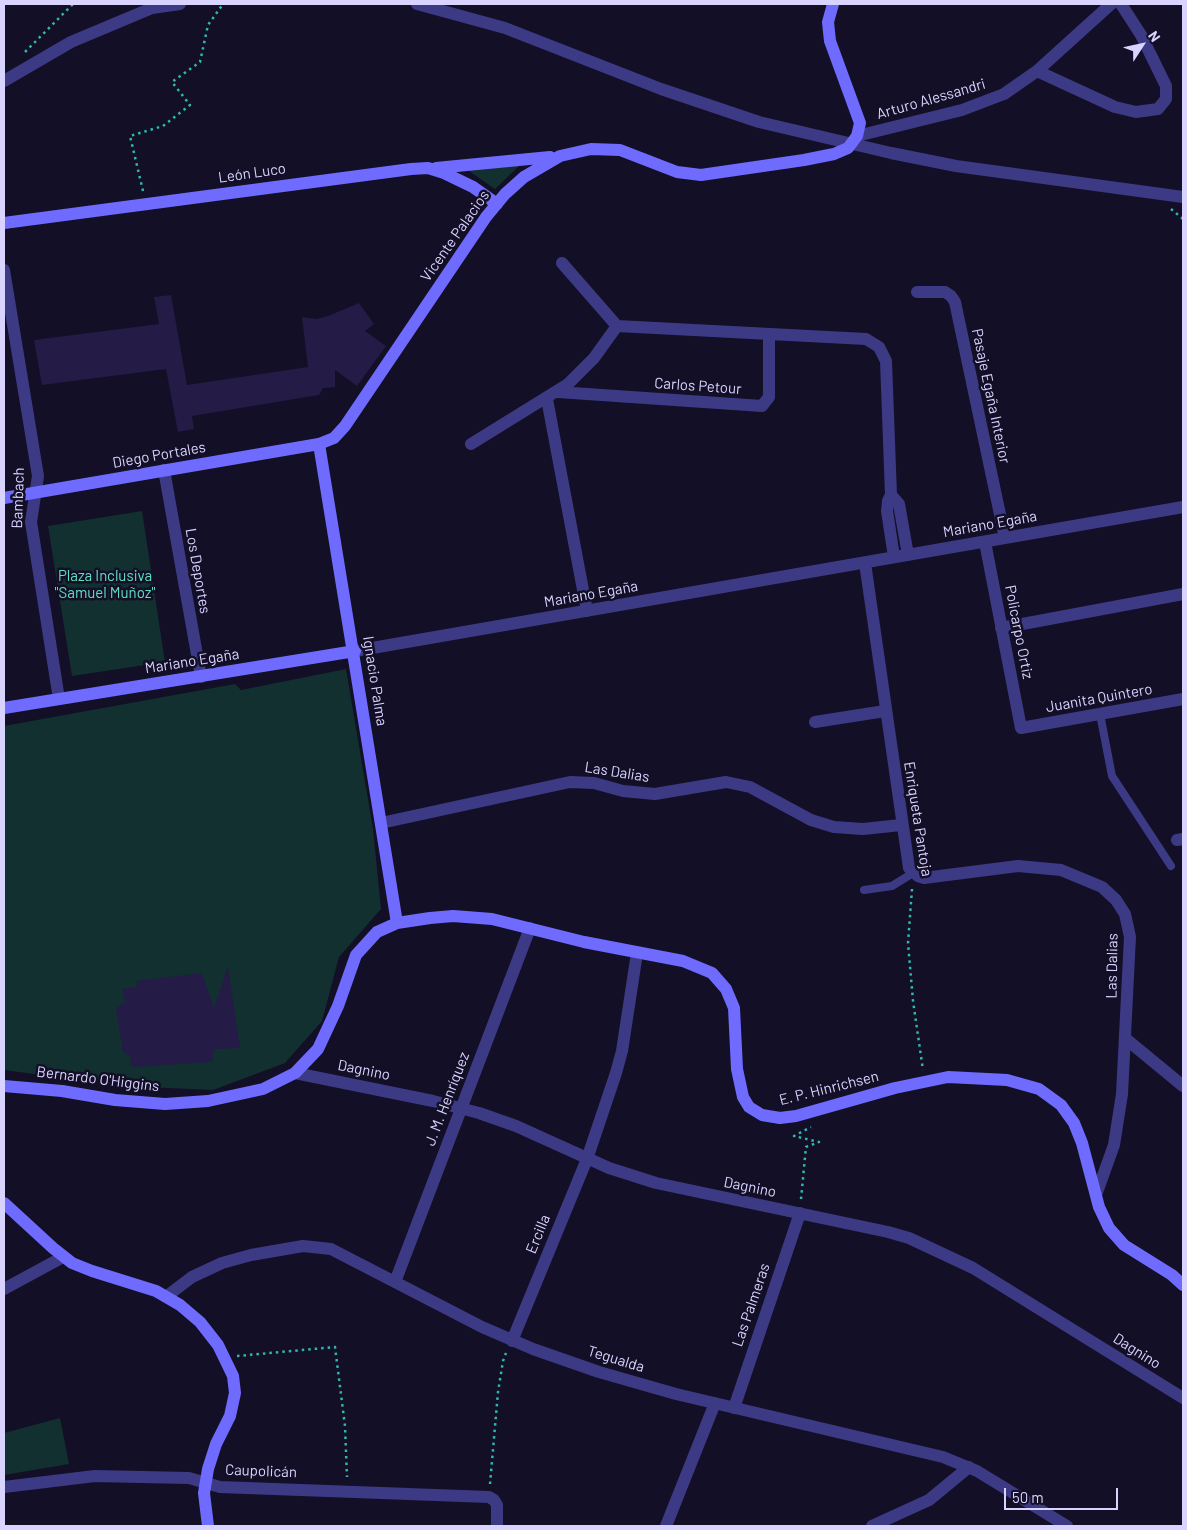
<!DOCTYPE html>
<meta charset="utf-8">
<style>
body{margin:0}
#map{position:relative;width:1187px;height:1530px;overflow:hidden;background:#130f26;font-family:Barlow,sans-serif}
canvas{display:block}
.frame{position:absolute;inset:0;border:5px solid #d9d4ff;pointer-events:none}
.north{position:absolute;left:1117px;top:20px;width:50px;height:50px;-webkit-text-stroke:4px #130f26;paint-order:stroke;rotate:55deg;font-size:14px;font-weight:700;line-height:20px;text-align:center;color:#d9d4ff}
.north::after{content:'';display:block;margin:auto;width:18px;height:22px;background:#d9d4ff;clip-path:polygon(50% 0,100% 100%,50% 72%,0 100%)}
.scale{position:absolute;left:1004px;top:1488px;width:114px;height:22px;box-sizing:border-box;border:2px solid #d9d4ff;border-top:0;padding-left:6px;font-size:15px;line-height:18px;white-space:nowrap;color:#d9d4ff;-webkit-text-stroke:4px #130f26;paint-order:stroke}
</style>
<div id="map">
<canvas width="1187" height="1530"></canvas>
<div class="frame"></div>
<div class="north">N</div>
<div class="scale">50 m</div>
</div>
<script>
const context = document.querySelector('canvas').getContext('2d');
context.lineJoin = 'round';
function paint(path, color) {
  context.fillStyle = color;
  context.fill(path, 'evenodd');
}
function poly(rows) {
  const path = new Path2D();
  for (const r of rows) {
    path.moveTo(r[0], r[1]);
    for (let i = 2; i < r.length; i += 2) path.lineTo(r[i], r[i + 1]);
  }
  return path;
}
function strokePath(path, color, width, dash) {
  context.strokeStyle = color;
  context.lineWidth = width;
  context.lineCap = dash ? 'butt' : 'round';
  context.setLineDash(dash || []);
  context.stroke(path);
}
function write(font, color, halo, rows, align = 'center') {
  context.font = font + ' Barlow,sans-serif';
  context.lineWidth = 5;
  context.setLineDash([]);
  context.textBaseline = 'middle';
  context.strokeStyle = halo;
  context.fillStyle = color;
  for (const [text, x, y, turn = 0] of rows) {
    context.save();
    context.translate(x, y);
    context.rotate((+turn || 0) * Math.PI / 180);
    context.textAlign = isNaN(turn) ? turn : align;
    if (halo) context.strokeText(text, 0, 0);
    context.fillText(text, 0, 0);
    context.restore();
  }
}
const green = poly([
 [520,165,495,189,469,171],
 [142,511,165,662,72,676,48,526],
 [346,669,373,829,381,909,339,957,322,1021,285,1063,213,1090,123,1086,4,1070,4,726,235,684,241,690],
 [60,1418,69,1464,4,1475,4,1433]
]);
const building = poly([
 [171,295,187,385,308,367,302,317,317,319,328,316,359,303,374,324,365,331,386,346,357,386,335,370,335,387,323,388,319,395,192,416,194,429,178,432,166,369,42,385,34,340,159,324,154,297],
 [228,966,240,1048,214,1049,212,1062,132,1067,130,1056,123,1052,116,1008,125,1002,122,989,136,987,137,981,202,973,214,1008]
]);
const path = poly([
 [25,52,73,4],
 [143,191,130,136,163,126,190,105,172,82,200,62,208,25,223,4],
 [1171,209,1183,219],
 [912,889,908,943,913,1001,923,1070],
 [801,1199,806,1147,819,1142,794,1136,811,1127],
 [237,1356,335,1347,345,1426,347,1477],
 [490,1484,498,1392,503,1361,506,1353]
]);
const lane = poly([
 [1100,714,1112,776,1171,866],
 [864,890,892,886,913,873]
]);
const street = poly([
 [417,4,505,28,661,89,759,122,891,153,956,166,1183,197],
 [1037,71,1115,107,1136,112,1158,109,1166,99,1166,86,1141,35,1121,4],
 [4,81,71,42,152,8,180,4],
 [857,136,962,110,1004,94,1037,71,1111,4],
 [562,263,617,326,866,339,879,347,886,361,891,495,888,501,887,511,894,557],
 [4,270,38,476,31,522,59,699],
 [917,292,945,292,951,296,955,302,1005,538],
 [558,392,762,406,769,397,769,334],
 [547,399,587,611],
 [471,444,568,384,594,358,617,326],
 [164,470,201,677],
 [891,495,899,504,908,555],
 [985,542,1021,728,1183,699],
 [865,563,909,868,918,876,924,878,1018,866,1061,870,1102,887,1116,900,1125,914,1130,937,1122,1094,1114,1145,1096,1195],
 [1001,628,1183,594],
 [355,651,1183,507],
 [815,722,885,711],
 [381,823,570,782,594,783,623,791,655,794,726,782,750,787,811,820,834,827,863,829,901,825],
 [1177,840,1183,839],
 [1126,1039,1183,1086],
 [295,1073,433,1101,479,1113,516,1126,609,1168,656,1183,888,1232,909,1238,973,1268,1183,1398],
 [395,1282,530,928],
 [4,1289,63,1257],
 [167,1296,192,1277,222,1263,251,1255,303,1246,331,1249,482,1327,533,1349,599,1372,676,1394,943,1457,977,1471,1067,1526],
 [512,1341,587,1159,616,1073,622,1051,637,953],
 [734,1408,800,1213],
 [4,1487,95,1476,189,1478,220,1487,489,1497,494,1500,497,1505,497,1526],
 [666,1526,715,1403],
 [872,1526,929,1500,969,1467]
]);
const secondary = poly([
 [436,168,550,157],
 [4,223,411,169,428,168,444,173,473,187,497,204],
 [319,444,397,923],
 [4,498,319,444,334,438,345,426,486,217,505,194,524,177,560,156,591,149,620,150,677,172,701,175,804,160,834,154,848,148,857,136,860,123,830,41,828,22,833,4],
 [4,708,355,651],
 [4,1086,62,1091,115,1100,165,1104,208,1101,263,1089,295,1073,318,1049,338,1006,356,955,377,932,397,923,430,918,453,916,492,919,584,942,683,961,712,973,726,989,734,1008,737,1069,743,1097,749,1107,762,1115,780,1118,796,1116,895,1088,948,1077,1007,1080,1039,1089,1061,1105,1074,1123,1082,1143,1099,1207,1109,1228,1124,1245,1172,1275,1183,1285],
 [4,1203,53,1248,72,1263,92,1271,156,1291,180,1305,200,1322,218,1345,233,1376,235,1393,230,1416,216,1444,208,1469,204,1493,208,1526]
]);
const streetNames = [
 ["Arturo Alessandri",931,99,-16],
 ["León Luco",252,173,-8],
 ["Vicente Palacios",455,236,-55],
 ["Carlos Petour",698,386,4],
 ["Pasaje Egaña Interior",991,396,78],
 ["Diego Portales",159,455,-10],
 ["Bambach",18,498,-88],
 ["Mariano Egaña",990,524,-10],
 ["Los Deportes",198,571,80],
 ["Mariano Egaña",591,594,-10],
 ["Policarpo Ortiz",1019,632,79],
 ["Mariano Egaña",192,661,-9],
 ["Ignacio Palma",375,681,81],
 ["Juanita Quintero",1099,698,-10],
 ["Las Dalias",617,772,9],
 ["Enriqueta Pantoja",918,819,81],
 ["Las Dalias",1112,966,-89],
 ["Dagnino",364,1070,11],
 ["Bernardo O'Higgins",98,1079,7],
 ["E. P. Hinrichsen",829,1088,-14],
 ["J. M. Henríquez",447,1099,-69],
 ["Dagnino",750,1187,11],
 ["Ercilla",538,1234,-68],
 ["Las Palmeras",751,1305,-71],
 ["Dagnino",1137,1351,32],
 ["Tegualda",616,1359,17],
 ["Caupolicán",261,1471,2]
];
const parkNames = [
 ["Plaza Inclusiva",105,576],
 ["\"Samuel Muñoz\"",105,593]
];
paint(green, '#12302f');
paint(building, '#241b47');
strokePath(path, '#2fb8b0', 2.5, [2.5, 4]);
strokePath(lane, '#3d3a85', 8);
strokePath(street, '#3d3a85', 12);
strokePath(secondary, '#6f6bff', 12);
write('15px', '#d9d4ff', '#130f26', streetNames);
write('15px', '#5fe0c0', '#130f26', parkNames);
</script>
